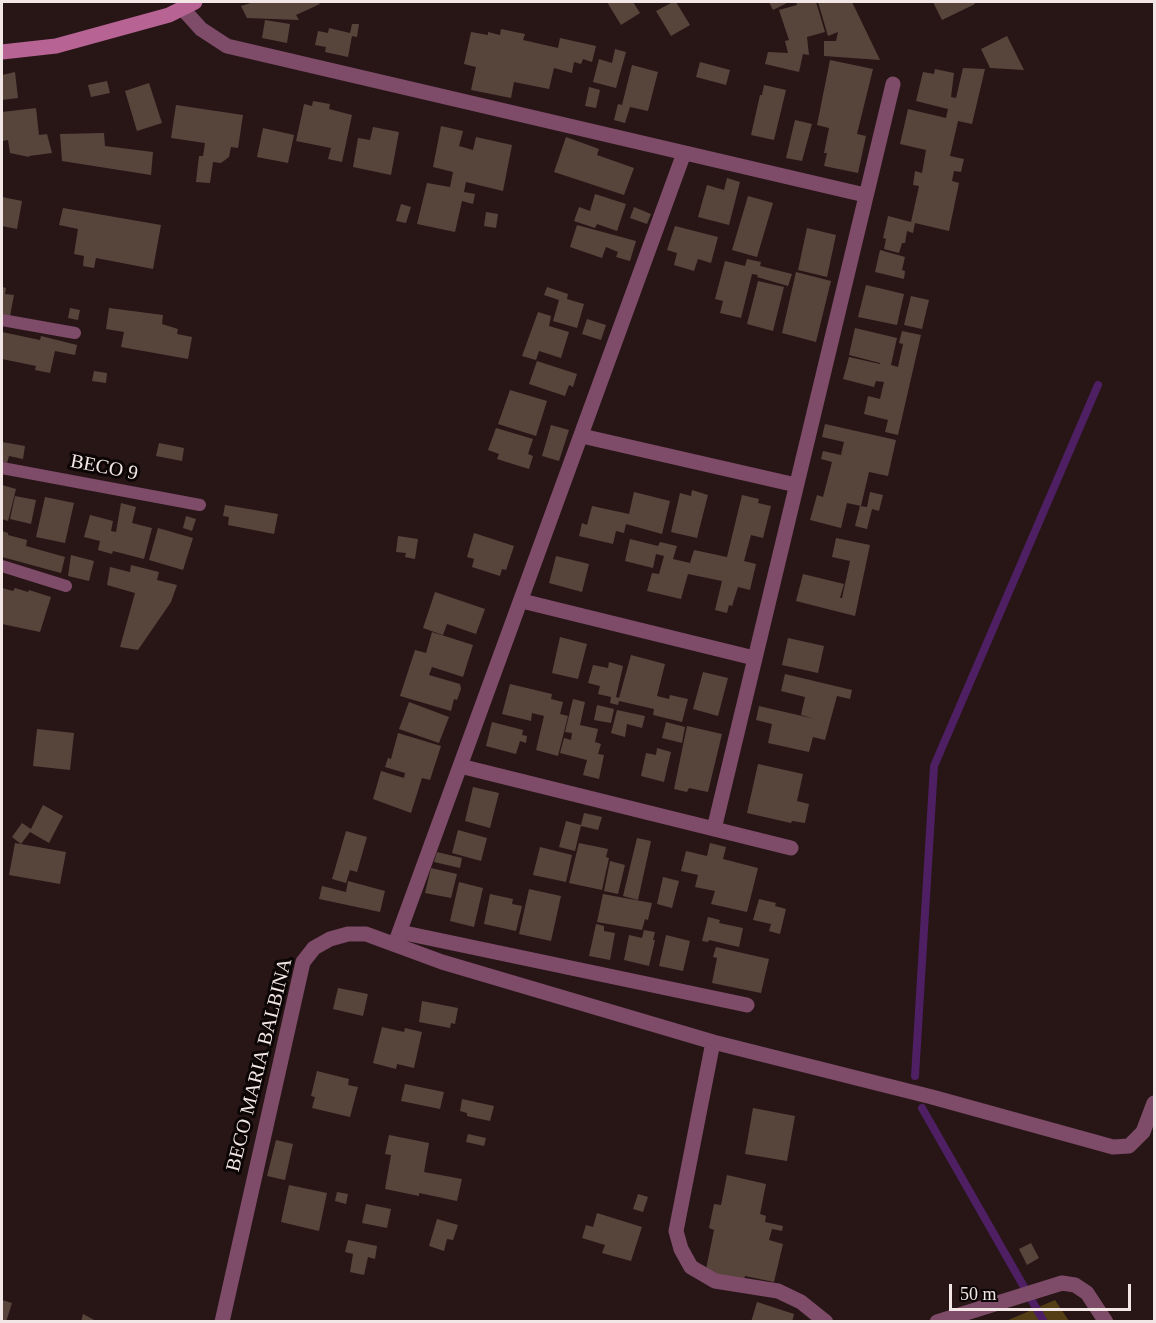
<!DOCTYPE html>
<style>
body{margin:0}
#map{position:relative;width:1156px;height:1323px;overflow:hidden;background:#281617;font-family:Georgia,serif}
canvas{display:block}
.frame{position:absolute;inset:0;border:3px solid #f3e6e6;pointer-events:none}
.scale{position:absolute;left:949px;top:1284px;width:182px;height:27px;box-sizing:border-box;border:3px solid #f3e6e6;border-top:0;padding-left:8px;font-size:18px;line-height:21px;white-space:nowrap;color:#f3e6e6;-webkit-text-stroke:4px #0c0505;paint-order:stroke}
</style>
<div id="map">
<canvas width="1156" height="1323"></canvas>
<div class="frame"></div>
<div class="scale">50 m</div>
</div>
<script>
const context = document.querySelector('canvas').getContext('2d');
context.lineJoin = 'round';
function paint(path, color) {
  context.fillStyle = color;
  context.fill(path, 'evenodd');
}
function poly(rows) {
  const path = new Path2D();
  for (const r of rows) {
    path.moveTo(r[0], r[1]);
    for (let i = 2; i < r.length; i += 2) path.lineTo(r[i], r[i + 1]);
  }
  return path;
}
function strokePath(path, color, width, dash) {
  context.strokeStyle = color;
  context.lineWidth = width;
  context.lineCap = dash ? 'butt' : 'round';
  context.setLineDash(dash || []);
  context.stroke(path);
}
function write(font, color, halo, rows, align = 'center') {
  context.font = font + ' Georgia,serif';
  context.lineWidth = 6;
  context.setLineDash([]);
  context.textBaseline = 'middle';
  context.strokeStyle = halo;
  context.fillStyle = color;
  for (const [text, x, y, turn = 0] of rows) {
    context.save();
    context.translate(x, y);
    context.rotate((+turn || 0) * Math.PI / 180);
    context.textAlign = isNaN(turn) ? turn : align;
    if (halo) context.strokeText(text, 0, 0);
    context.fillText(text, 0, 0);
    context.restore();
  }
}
const green = poly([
 [1055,1300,1069,1321,1006,1321]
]);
const stream = poly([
 [915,1076,934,766,1098,385],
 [922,1108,1044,1322]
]);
const building = poly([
 [254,2,318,2,320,4,296,15,299,20,247,18,241,6],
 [607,2,633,2,640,13,621,25],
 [673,2,676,2,690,25,671,36,656,11],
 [769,2,789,2,773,10],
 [796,2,816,2,825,32,807,37,809,55,803,54,799,72,765,64,768,52,788,53,785,41,789,40,779,10,797,5],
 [818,2,852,2,880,60,824,56,824,41,836,41,838,32,828,36],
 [933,2,974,2,975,4,942,20],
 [265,20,290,24,287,43,262,38],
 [352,24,359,24,357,37,352,36,348,57,325,52,326,47,315,45,318,31,328,33,329,28,350,33],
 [501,29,525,34,523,40,558,48,560,38,596,46,592,62,583,59,581,64,574,62,572,73,554,68,549,89,514,82,511,98,471,90,476,67,464,64,471,32,488,35,488,32,500,35],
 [1007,36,1024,70,990,68,981,49],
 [615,49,626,52,616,88,593,82,599,59,612,63],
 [830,60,873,69,857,134,866,136,858,173,824,166,827,153,824,153,829,128,817,125],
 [700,62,730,70,726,85,696,77],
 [632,65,658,72,648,111,630,107,625,123,614,120,618,104,622,105],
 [963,68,985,69,972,124,958,121,950,156,964,159,961,172,954,171,952,181,959,183,949,231,915,223,913,233,907,231,905,243,902,243,899,253,884,249,886,239,883,238,888,216,911,222,919,186,913,185,915,171,922,173,926,150,900,144,908,109,946,118,948,109,916,101,923,72,934,74,935,69,954,73,951,97,956,98],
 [15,72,18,98,2,100,2,75],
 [107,81,110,93,91,97,88,85],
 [149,83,162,123,137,131,125,91],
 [764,85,786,90,774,140,751,135,760,95,762,95],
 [589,87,600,90,596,108,585,106],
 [313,101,330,104,329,109,352,115,342,162,328,159,331,148,296,141,304,104,312,106],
 [176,105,243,115,238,148,231,147,229,157,221,163,213,162,210,183,196,182,199,156,203,156,205,143,171,138],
 [36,108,39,135,47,134,52,153,29,156,29,157,10,153,8,140,2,141,2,112],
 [795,120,812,124,802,161,786,158],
 [441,126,463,131,459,146,473,150,476,137,512,145,503,191,466,182,464,192,475,194,473,204,462,201,455,232,417,224,427,183,450,187,453,172,433,167],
 [373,127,399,132,391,175,353,167,358,138,370,140],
 [263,128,294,135,288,163,257,157],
 [104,133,105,146,153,152,151,175,62,161,60,134],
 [566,137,599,149,597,155,634,168,624,195,554,172],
 [727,178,740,182,729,225,698,217,707,185,724,190],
 [595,194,626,204,617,231,597,224,595,228,574,221,579,207,590,211],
 [748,196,773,203,757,257,732,250],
 [2,197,22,201,17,229,2,226],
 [401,204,411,207,406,223,396,221],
 [634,207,651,214,647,224,630,218],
 [63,208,161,225,153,269,96,258,94,268,83,266,84,256,74,254,78,229,59,225],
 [486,212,498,214,496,228,484,226],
 [577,225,636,241,630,261,616,257,618,252,606,247,602,258,570,247],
 [675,226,718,237,711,263,698,259,694,271,674,265,677,253,667,250],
 [807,228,836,235,827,277,798,270],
 [880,250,905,257,902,270,905,271,904,279,875,272],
 [747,259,761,262,760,266,792,274,788,286,757,277,758,275,752,274,741,318,720,313,723,301,715,299,725,261,745,266],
 [796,272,831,281,816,342,782,333],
 [758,281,784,287,773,331,747,324],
 [866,285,904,294,897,325,858,317],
 [2,287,6,288,5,294,14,295,10,316,2,314],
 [547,287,568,294,567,299,584,304,577,328,553,321,559,300,544,295],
 [911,296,929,300,922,329,904,325],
 [70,308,80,310,78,320,68,318],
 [109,308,163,315,162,324,178,329,177,334,192,337,188,359,121,347,124,332,106,329],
 [538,312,551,316,549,326,569,332,561,358,539,351,536,360,522,356],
 [587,319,606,325,601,340,582,334],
 [855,328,897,338,891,365,898,367,903,344,899,343,902,331,921,335,898,435,885,432,888,420,864,414,868,396,880,399,884,382,876,381,874,387,843,379,849,357,880,364,880,363,849,355],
 [2,332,40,340,41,336,77,345,75,355,55,351,50,373,35,370,36,366,2,359],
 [537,361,577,374,573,387,569,385,565,396,529,384],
 [94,371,107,373,106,383,92,381],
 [510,390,547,401,536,436,498,424],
 [825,424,896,440,888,476,869,472,861,506,847,503,841,528,810,520,817,495,823,497,832,462,821,459,823,451,841,455,844,442,822,437],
 [551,425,569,430,559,461,542,456],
 [496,428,533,439,528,454,533,456,529,469,497,459,499,454,488,450],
 [2,442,25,446,23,459,9,456,7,463,2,462],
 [159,443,184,448,182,461,156,456],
 [2,485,16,489,8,521,2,519],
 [692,490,708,495,697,538,671,532,680,493,691,496],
 [634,492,670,501,662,534,626,524,624,533,616,531,613,544,579,536,582,523,587,525,592,506,629,514],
 [870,492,883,495,879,511,872,509,867,529,855,526,860,506,867,507],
 [742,495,759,499,758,503,771,506,763,538,751,535,744,561,756,564,750,590,738,587,732,606,729,605,727,613,715,610,722,581,688,574,681,599,647,591,652,573,659,574,664,556,656,554,653,568,625,561,630,539,658,546,660,542,677,546,673,559,690,563,694,550,727,557],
 [15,496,36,500,31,524,10,519],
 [45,497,74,503,65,543,36,537],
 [121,503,136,507,132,523,152,528,144,559,113,551,112,554,98,550,100,541,84,537,90,515,113,521,111,531,116,532],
 [225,505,278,514,274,534,228,525,229,517,223,516],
 [186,516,196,519,192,531,183,528],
 [158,528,193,538,183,570,149,560],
 [2,531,8,533,8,535,27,540,26,546,65,557,61,573,2,557],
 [474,533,514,546,506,570,502,569,500,576,472,567,474,559,467,557],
 [398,536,418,539,415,559,405,557,406,553,396,552],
 [836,538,870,545,855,616,796,601,803,574,844,584,840,598,842,598,850,561,832,557],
 [71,555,94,561,89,581,68,576],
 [556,556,589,564,582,592,549,583],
 [131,565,159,572,157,580,177,585,171,602,138,650,120,647,135,593,107,585,110,567,130,572],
 [2,588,13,591,15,588,28,592,29,590,51,597,40,632,2,624],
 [435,592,485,609,476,634,447,624,443,635,423,628],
 [432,632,473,645,463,677,432,667,429,675,460,684,461,689,457,700,454,699,451,711,400,696,415,650,426,653],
 [560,637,587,644,578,679,552,673],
 [788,638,824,646,818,673,782,665],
 [631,655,665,664,657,696,669,699,670,695,688,699,682,722,653,715,654,709,619,701,618,705,610,703,611,697,598,694,600,686,588,683,593,665,608,668,609,662,623,666,616,697,619,698],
 [703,672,728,678,718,716,693,709],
 [785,674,852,690,850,699,837,696,825,740,813,737,809,752,768,743,772,724,756,720,759,706,815,719,801,715,805,697,781,691],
 [510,684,552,694,551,699,563,702,560,714,568,716,558,756,536,750,544,716,532,713,531,721,502,714],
 [573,699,585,702,580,725,598,729,595,742,601,744,598,754,604,755,599,779,583,775,587,760,560,753,564,738,571,740,572,733,565,732],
 [409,702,449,717,439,743,399,729],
 [597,705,614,709,611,723,594,720],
 [617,710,645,716,642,728,627,724,625,737,611,733],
 [492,722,523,730,522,735,527,736,526,743,520,741,516,754,486,746],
 [666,722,685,727,682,743,662,738],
 [687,726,722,734,708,792,689,788,687,792,674,789],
 [37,729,74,733,70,770,33,766],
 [398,733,441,746,430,780,422,778,411,813,373,799,381,771,404,778,405,773,385,767,388,758,391,759],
 [657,748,671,752,664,782,641,776,646,753,656,755],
 [758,764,803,774,797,801,809,804,805,823,792,821,791,823,747,813],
 [473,787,499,793,490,828,465,821],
 [43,805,63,816,49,843,30,832,21,844,12,837,22,823,31,829],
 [584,813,602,817,598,830,581,826,575,851,559,847,566,821,581,825],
 [458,830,487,838,481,861,452,853],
 [346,831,367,837,357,872,350,870,346,883,332,879],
 [637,838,651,841,638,900,623,896],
 [15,843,66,852,60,884,9,875],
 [579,843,608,849,606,857,609,858,602,890,569,883],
 [710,843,726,847,723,859,758,868,747,912,711,904,715,891,695,887,698,875,681,871,686,851,707,856],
 [540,847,572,855,566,882,533,875],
 [437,852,462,858,460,868,434,862],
 [610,861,625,865,618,894,604,891],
 [431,868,457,874,451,898,425,893],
 [663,877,679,881,672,908,657,904],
 [348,881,385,891,380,912,319,899,322,886,346,892],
 [459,882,483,888,474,927,450,921],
 [529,889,561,896,551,941,519,934],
 [490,894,513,899,512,904,522,906,516,931,484,924],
 [603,894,652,903,648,920,645,919,642,930,597,922],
 [759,899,776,903,775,906,786,909,780,934,769,931,771,924,753,920],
 [708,917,720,920,719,923,743,928,739,947,709,940,708,942,702,941],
 [596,924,604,926,604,931,615,933,610,960,589,956],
 [644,930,655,932,653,940,655,940,649,966,624,960,629,935,642,938],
 [666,935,690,941,683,971,659,966],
 [716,947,769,959,761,993,712,983,717,958,713,957],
 [338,988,368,994,363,1016,333,1009],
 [422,1001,458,1008,455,1024,451,1023,450,1028,419,1022],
 [382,1027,404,1032,405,1028,422,1032,414,1068,397,1064,396,1069,373,1063],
 [317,1071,349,1079,348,1085,358,1087,350,1117,312,1108,315,1097,311,1096],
 [405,1084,444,1092,440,1109,401,1101],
 [462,1099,494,1106,490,1121,467,1116,467,1113,460,1111],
 [753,1108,795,1116,787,1161,745,1154],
 [468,1134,486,1138,484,1146,466,1142],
 [389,1135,429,1143,424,1172,462,1179,457,1201,419,1193,419,1196,385,1189,391,1155,385,1154],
 [276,1140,293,1144,285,1180,267,1176],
 [727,1175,766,1184,760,1214,766,1216,765,1222,783,1226,782,1231,772,1229,769,1240,783,1244,774,1282,745,1276,743,1282,705,1274,714,1230,709,1228,714,1204,721,1205],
 [289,1185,327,1193,319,1231,281,1222],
 [337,1192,348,1194,346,1204,335,1201],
 [638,1194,648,1197,643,1212,633,1209],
 [366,1204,391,1209,387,1228,362,1223],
 [597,1213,642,1227,631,1261,602,1253,605,1245,582,1238,586,1225,593,1227],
 [437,1219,458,1225,453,1240,447,1239,444,1251,429,1246],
 [348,1240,377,1246,375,1259,368,1257,364,1275,350,1272,353,1254,345,1252],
 [1031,1243,1039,1258,1027,1265,1019,1249],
 [2,1300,12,1303,6,1322,2,1322],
 [757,1302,794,1314,792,1322,751,1322],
 [83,1314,98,1322,81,1322]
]);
const service = poly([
 [2,320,75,333],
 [2,468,200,505],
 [2,566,66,586]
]);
const minor = poly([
 [182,8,201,29,227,46,865,195],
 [582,436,796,485],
 [522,601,754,658],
 [460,766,791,848],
 [714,829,893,84],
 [400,932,747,1005],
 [395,944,684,153],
 [713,1042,676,1231,681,1249,691,1267,715,1281,778,1291,801,1302,826,1322],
 [222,1322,303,962,314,948,330,939,348,934,366,934,442,962,713,1042,932,1097,1113,1147,1129,1146,1143,1132,1154,1103],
 [937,1322,1062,1283,1075,1285,1087,1293,1106,1322]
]);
const secondary = poly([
 [2,52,56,46,169,15,195,2]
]);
const streetNames = [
 ["BECO 9",104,468,11],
 ["BECO MARIA BALBINA",260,1065,-76]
];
paint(green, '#543e16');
strokePath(stream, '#4e1f62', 8);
paint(building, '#57453c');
strokePath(service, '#7e4b69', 12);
strokePath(minor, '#7e4b69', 15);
strokePath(secondary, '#b76495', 15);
write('20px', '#f3e6e6', '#0c0505', streetNames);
</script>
